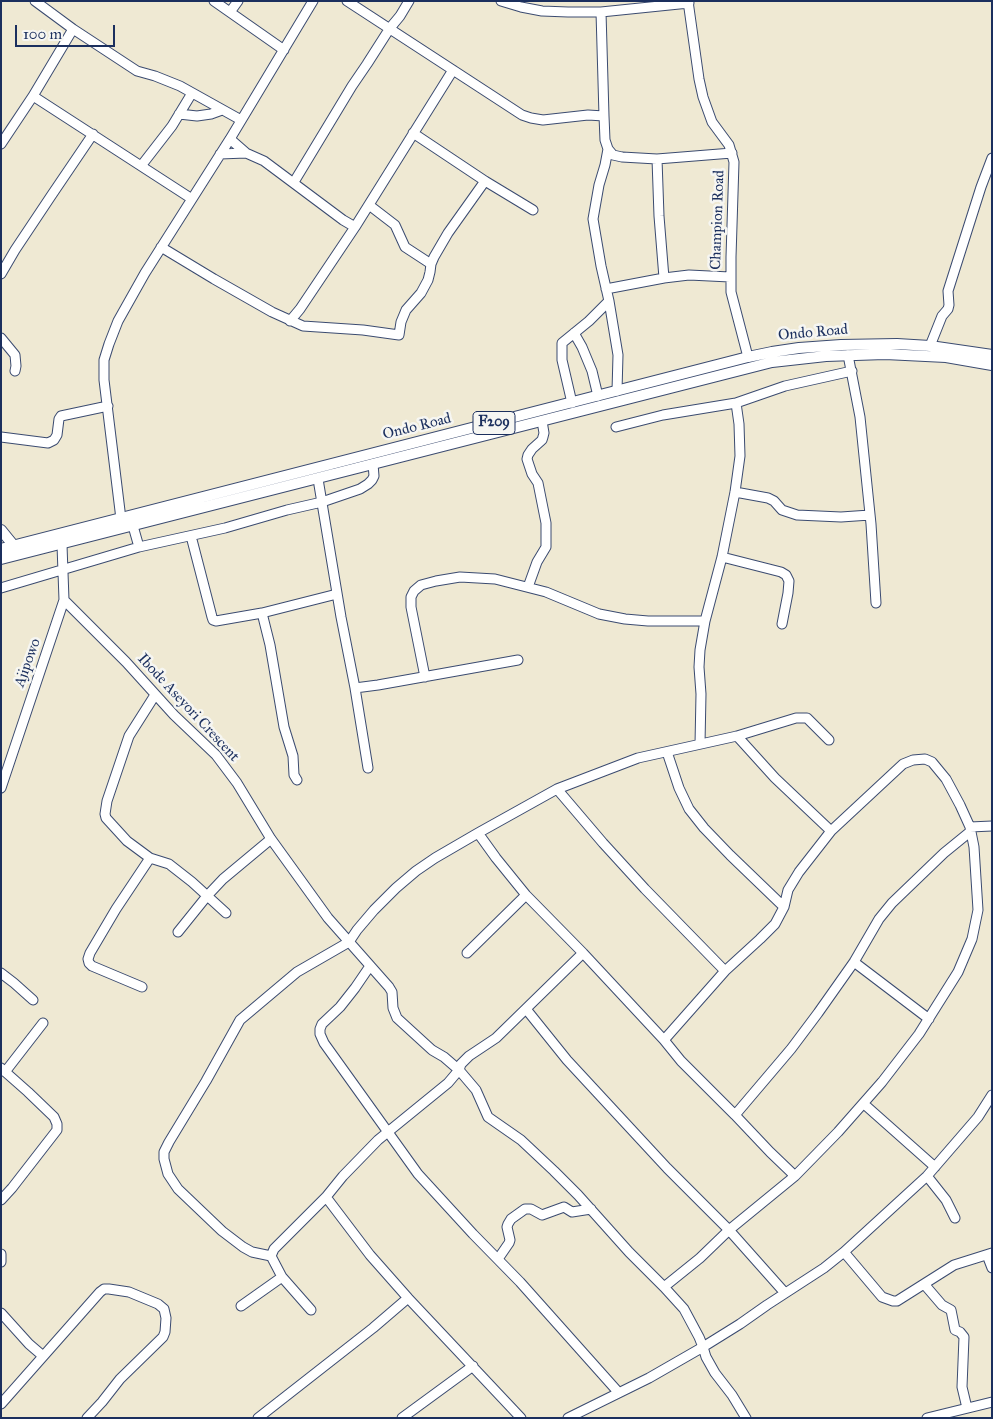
<!DOCTYPE html>
<style>
body{margin:0}
#map{position:relative;width:993px;height:1419px;overflow:hidden;background:#efe9d3;font-family:"IM FELL Great Primer",serif}
canvas{display:block}
.frame{position:absolute;inset:0;border:2px solid #1b2f5e;pointer-events:none}
.scale{position:absolute;left:15px;top:25px;width:100px;height:22px;box-sizing:border-box;border:2px solid #1b2f5e;border-top:0;padding-left:6px;font-size:15px;line-height:18px;white-space:nowrap;color:#1b2f5e;-webkit-text-stroke:4px #f6f6f2;paint-order:stroke}
</style>
<div id="map">
<canvas width="993" height="1419"></canvas>
<div class="frame"></div>
<div class="scale">100 m</div>
</div>
<script>
const context = document.querySelector('canvas').getContext('2d');
context.lineJoin = 'round';
function poly(rows) {
  const path = new Path2D();
  for (const r of rows) {
    path.moveTo(r[0], r[1]);
    for (let i = 2; i < r.length; i += 2) path.lineTo(r[i], r[i + 1]);
  }
  return path;
}
function strokePath(path, color, width, dash) {
  context.strokeStyle = color;
  context.lineWidth = width;
  context.lineCap = dash ? 'butt' : 'round';
  context.setLineDash(dash || []);
  context.stroke(path);
}
function write(font, color, halo, rows, align = 'center') {
  context.font = font + ' "IM FELL Great Primer",serif';
  context.lineWidth = 5;
  context.setLineDash([]);
  context.textBaseline = 'middle';
  context.strokeStyle = halo;
  context.fillStyle = color;
  for (const [text, x, y, turn = 0] of rows) {
    context.save();
    context.translate(x, y);
    context.rotate((+turn || 0) * Math.PI / 180);
    context.textAlign = isNaN(turn) ? turn : align;
    if (halo) context.strokeText(text, 0, 0);
    context.fillText(text, 0, 0);
    context.restore();
  }
}
const minor = poly([
 [35,1,73,29,137,71,155,76,180,86,241,120],
 [214,1,284,50],
 [347,1,522,115,531,118,543,120,588,115,604,116],
 [501,1,521,7,542,11,568,12,601,12,689,3],
 [688,1,699,79,703,97,712,122,729,145,734,162,731,257,731,292,748,357],
 [230,12,238,1],
 [601,12,604,116,605,140,608,149,605,165,599,185,593,219,601,266,609,301,618,355,617,391],
 [33,96,192,199],
 [179,114,197,116,211,114,222,110],
 [413,133,485,181,533,210],
 [230,139,246,153,264,161,343,220,355,227],
 [1,144,33,96,73,29],
 [608,149,613,155,622,157,657,159,732,153],
 [220,154,246,153],
 [657,159,659,216,664,278],
 [141,166,172,126,192,93],
 [294,182,352,86,367,64,390,28,400,16,409,1],
 [369,205,395,225,405,247,431,264],
 [161,247,214,279,272,312,303,326,363,330,399,335,401,322,406,310,421,293,428,280,430,272,431,264,434,257,448,233,485,181],
 [1,274,15,250,51,196,93,134],
 [606,289,664,278,689,275,730,277],
 [290,321,300,309,355,227,453,70],
 [574,333,582,347,592,371,598,396],
 [1,338,15,355,16,366,15,371],
 [930,346,942,316,948,309,949,305,948,291,981,187,992,158],
 [848,355,860,417,871,524,876,603],
 [572,403,562,360,562,343,589,321,609,301],
 [616,427,663,415,736,403,785,386,852,371],
 [1,437,48,443,54,440,57,435,59,419,61,416,108,406],
 [318,479,341,617,355,688,368,768],
 [735,492,768,498,774,501,782,510,797,515,841,517,870,515],
 [121,519,104,380,104,360,109,344,118,321,145,273,230,139,313,1],
 [133,526,139,547],
 [191,536,212,617,213,620,216,621,262,613,337,594],
 [722,557,781,572,786,575,789,581,788,593,782,624],
 [528,587,537,562,546,547,546,523,538,483,532,474,527,459,528,455,532,449,542,440,543,437,544,433,542,421],
 [1,588,139,547,225,528,287,510,322,502,360,489,368,484,372,480,374,476,373,464],
 [64,600,126,662,174,715,216,755,237,783,271,839,328,918,389,987,392,992,393,1008,397,1018,432,1050,444,1057,459,1070,448,1083,378,1140,343,1176,326,1197,274,1249,271,1256,282,1277,241,1306],
 [262,613,270,645,284,727,293,756,294,775,297,780],
 [425,677,411,607,411,597,414,591,421,585,436,581,460,577,495,579,546,592,599,614,625,619,648,621,705,621],
 [355,688,378,685,518,660],
 [155,695,129,736,107,801,105,814,106,818,127,841,150,858,169,864,192,882,226,913],
 [737,736,775,778,831,831],
 [700,744,701,694,699,667,700,650,705,621,722,557,735,492,740,456,739,424,736,403],
 [667,752,679,788,689,809,704,828,730,855,784,907],
 [1,788,64,600,62,545],
 [557,789,603,843,645,889,725,971],
 [970,827,992,826],
 [478,833,496,858,526,895,583,953,664,1040,681,1061,735,1115,770,1152,795,1176],
 [178,932,207,896,223,879,271,839],
 [467,953,526,895],
 [583,953,496,1038,469,1056,461,1064,459,1070,476,1090,488,1117,521,1140,554,1171,578,1195,629,1252,664,1287,684,1309,699,1337,703,1347,706,1357,715,1373,732,1395,746,1418],
 [854,962,929,1019],
 [370,966,355,988,340,1007,322,1024,320,1029,320,1034,324,1043,418,1174,473,1234,520,1282,619,1393],
 [1,973,14,983,33,1000],
 [142,987,92,966,89,963,88,959,90,953,116,909,150,858],
 [526,1009,567,1060,667,1168,729,1230,785,1293],
 [664,1040,725,971,760,939,775,924,784,907,788,890,799,872,831,831,903,764,913,760,925,759,932,762,946,779,960,805,970,827,974,847,978,910,972,939,958,972,919,1034,882,1082,838,1132,795,1176,729,1230,700,1258,664,1287],
 [1,1068,28,1092,54,1117,57,1124,57,1130,12,1188,1,1200],
 [5,1072,43,1023],
 [864,1104,935,1167],
 [735,1115,791,1049,818,1013,854,962,879,919,892,903,944,853,971,831],
 [927,1176,946,1200,955,1218],
 [326,1197,370,1255,408,1298,521,1418],
 [844,1252,882,1297,893,1301,897,1301,954,1265,992,1253],
 [1,1254,1,1262],
 [987,1255,992,1268],
 [271,1256,252,1252,243,1247,222,1231,178,1189,168,1174,164,1159,164,1152,169,1142,206,1081,240,1020,297,972,349,942,357,930,374,910,396,888,416,871,435,858,478,833,557,789,638,758,737,736,796,718,807,718,829,740],
 [498,1259,509,1243,510,1240,507,1227,508,1224,511,1219,525,1209,531,1209,542,1215,564,1207,572,1212,591,1209],
 [282,1277,311,1310],
 [924,1284,942,1305,951,1310,955,1330,960,1332,964,1337,962,1387,967,1408],
 [1,1313,29,1344,43,1356],
 [1,1404,100,1292,104,1289,109,1289,129,1292,158,1304,164,1309,166,1318,165,1332,163,1337,120,1379,102,1402,87,1418],
 [258,1418,373,1328,408,1298],
 [402,1418,473,1366],
 [568,1418,649,1378,703,1347,740,1324,767,1305,824,1268,844,1252,927,1176,978,1117,992,1095],
 [927,1418,992,1402]
]);
const major = poly([
 [1,530,14,546],
 [1,549,748,357,772,352,799,348,841,345,897,344,930,346,992,355],
 [1,559,772,362,826,356,885,354,946,357,992,365]
]);
const shields = [
 [494,423,42]
];
const shieldNames = [
 ["F209",494,423]
];
const streetNames = [
 ["Champion Road",718,220,-88],
 ["Ondo Road",813,333,-5],
 ["Ondo Road",417,427,-14],
 ["Ajipowo",28,663,-70],
 ["Ibode Aseyori Crescent",188,708,47]
];
strokePath(minor, '#3b4b70', 11);
strokePath(major, '#3b4b70', 12);
strokePath(minor, '#fff', 9);
strokePath(major, '#fff', 10);
for (const [x, y, w] of shields) {
  const box = new Path2D();
  box.roundRect(x - w / 2, y - 11.5, w, 23, 4);
  context.fillStyle = '#f6f6f2';
  context.fill(box);
  strokePath(box, '#1b2f5e', 1);
}
write('bold 14px', '#1b2f5e', null, shieldNames);
write('15px', '#1b2f5e', '#f6f6f2', streetNames);
</script>
